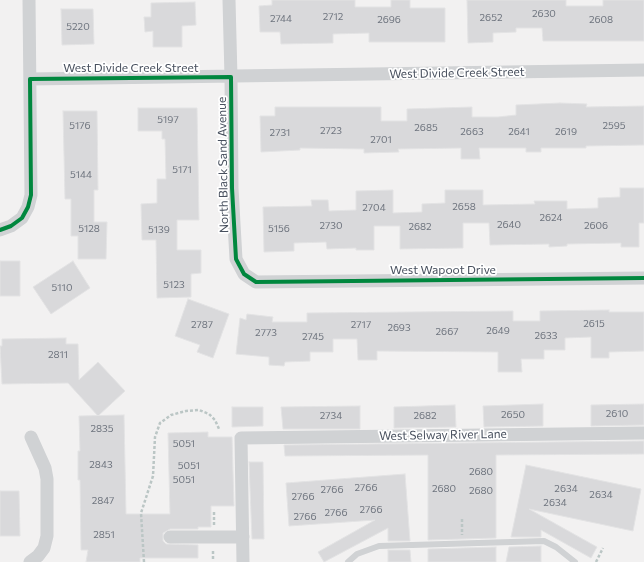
<!DOCTYPE html>
<style>
body{margin:0}
canvas{display:block;background:#f2f1f1}
</style>
<canvas width="644" height="562"></canvas>
<script>
const context = document.querySelector('canvas').getContext('2d');
context.lineJoin = 'round';
function paint(path, color) {
  context.fillStyle = color;
  context.fill(path, 'evenodd');
}
function poly(rows) {
  const path = new Path2D();
  for (const r of rows) {
    path.moveTo(r[0], r[1]);
    for (let i = 2; i < r.length; i += 2) path.lineTo(r[i], r[i + 1]);
  }
  return path;
}
function strokePath(path, color, width, dash) {
  context.strokeStyle = color;
  context.lineWidth = width;
  context.lineCap = dash ? 'butt' : 'round';
  context.setLineDash(dash || []);
  context.stroke(path);
}
function write(font, color, halo, rows, align = 'center') {
  context.font = font + ' Commissioner,sans-serif';
  context.lineWidth = 3.5;
  context.setLineDash([]);
  context.textBaseline = 'middle';
  context.strokeStyle = halo;
  context.fillStyle = color;
  for (const [text, x, y, turn = 0] of rows) {
    context.save();
    context.translate(x, y);
    context.rotate((+turn || 0) * Math.PI / 180);
    context.textAlign = isNaN(turn) ? turn : align;
    if (halo) context.strokeText(text, 0, 0);
    context.fillText(text, 0, 0);
    context.restore();
  }
}
const building = poly([
 [272,0,355,0,355,7,391,7,391,0,410,0,410,8,445,8,445,42,369,42,369,33,333,34,333,43,281,44,280,32,260,32,259,6,272,5,272,0],
 [467,0,566,0,566,6,603,6,603,0,644,0,644,41,543,41,542,28,516,28,516,32,493,33,493,42,468,43,467,0],
 [195,2,196,25,182,26,182,47,153,47,153,31,145,32,144,17,151,17,151,3,195,2],
 [61,9,93,9,94,44,62,45,61,9],
 [560,103,587,104,586,107,644,106,644,145,586,146,586,148,541,148,541,152,526,152,526,148,479,148,480,159,461,159,461,148,398,149,399,152,364,153,364,149,300,148,300,150,261,152,260,116,275,116,275,107,381,107,381,121,407,121,407,109,472,107,472,117,498,117,516,115,516,105,560,103],
 [138,108,197,108,199,220,177,220,177,250,201,250,201,273,191,274,191,297,157,298,156,240,142,240,141,204,157,203,157,179,166,179,165,139,162,139,162,131,138,131,138,108],
 [63,111,97,111,98,190,94,190,94,222,107,222,106,259,78,259,78,236,71,236,71,199,65,199,63,111],
 [620,188,644,188,644,223,639,223,639,247,621,247,621,243,567,244,567,246,549,247,549,244,490,245,489,223,463,223,463,248,400,249,400,226,374,226,374,250,356,250,356,248,327,249,326,242,294,243,294,251,264,252,263,207,312,206,311,200,328,200,329,211,356,210,356,191,393,190,393,213,422,212,422,204,445,203,445,190,483,190,483,205,535,204,534,201,567,201,567,209,598,208,598,198,620,197,620,188],
 [0,261,20,261,20,296,0,296,0,261],
 [73,261,90,288,51,314,33,287,73,261],
 [188,299,229,314,213,358,197,352,200,345,175,336,188,299],
 [609,310,609,312,644,312,644,351,609,352,609,358,591,358,591,337,565,338,565,350,544,350,544,359,521,359,522,372,498,372,498,352,377,351,377,360,358,360,357,339,333,339,333,352,310,352,310,361,285,362,284,366,269,365,269,357,236,354,240,318,246,320,247,314,273,317,272,322,307,322,307,313,513,311,513,321,540,321,540,311,609,310],
 [66,338,66,344,78,344,79,380,98,362,125,391,98,416,68,383,2,384,0,346,2,346,2,339,66,338],
 [543,404,543,426,484,427,483,406,543,404],
 [644,404,644,425,591,426,591,405,644,404],
 [455,405,456,427,394,428,394,407,455,405],
 [360,406,360,429,283,429,281,407,360,406],
 [232,407,263,407,263,426,232,427,232,407],
 [124,415,126,514,170,514,168,433,208,432,208,437,232,437,234,506,211,506,211,527,198,527,198,529,170,529,163,533,163,541,166,544,198,545,198,558,140,558,140,562,86,562,88,550,81,550,80,480,78,480,78,451,80,451,79,416,124,415],
 [644,441,644,454,496,455,496,538,428,540,428,455,285,456,284,445,644,441],
 [249,462,263,462,264,539,252,539,249,462],
 [526,465,641,489,633,531,529,509,597,547,591,558,541,530,541,537,511,537,526,465],
 [405,474,410,541,388,541,388,528,324,562,318,552,375,520,289,526,286,483,405,474],
 [0,491,19,491,20,536,0,536,0,491],
 [541,546,541,562,506,562,509,547,541,546],
 [496,547,496,562,428,562,428,549,496,547],
 [388,550,410,550,411,562,388,562,388,550]
]);
const path = poly([
 [462,519,462,535],
 [214,525,214,511],
 [213,559,213,550],
 [144,562,141,513,153,476,155,437,160,423,171,415,186,411,199,410,209,414,215,420,219,429],
 [596,562,603,548]
]);
const lane = poly([
 [348,562,357,554,379,546,544,541,556,547,575,562]
]);
const street = poly([
 [229,0,231,77,232,188,236,259,244,274,256,282,644,278],
 [30,79,644,70],
 [0,230,11,226,22,218,28,207,31,195,29,0],
 [170,537,243,537],
 [30,562,38,556,44,548,47,536,47,479,45,468,31,437],
 [243,562,241,438,644,433]
]);
const cycleway = poly([
 [0,230,11,226,22,218,28,207,31,195,30,79,231,77,232,188,236,259,244,274,256,282,644,278]
]);
const numberNames = [
 ["2630",544,14],
 ["2712",333,17],
 ["2652",491,18],
 ["2744",281,19],
 ["2696",389,20],
 ["2608",601,20],
 ["5220",78,27],
 ["5197",168,120],
 ["5176",80,126],
 ["2595",614,126],
 ["2685",426,128],
 ["2723",331,131],
 ["2663",472,132],
 ["2641",519,132],
 ["2619",566,132],
 ["2731",280,133],
 ["2701",381,140],
 ["5171",182,170],
 ["5144",81,175],
 ["2658",464,207],
 ["2704",374,208],
 ["2624",551,218],
 ["2640",509,225],
 ["2730",331,226],
 ["2606",596,226],
 ["2682",420,227],
 ["5128",89,229],
 ["5156",279,229],
 ["5139",159,230],
 ["5123",174,285],
 ["5110",62,288],
 ["2615",594,324],
 ["2787",202,325],
 ["2717",361,325],
 ["2693",399,328],
 ["2649",498,331],
 ["2667",447,332],
 ["2773",266,333],
 ["2633",546,336],
 ["2745",313,337],
 ["2811",58,355],
 ["2610",617,414],
 ["2650",513,415],
 ["2734",331,416],
 ["2682",425,416],
 ["2835",102,429],
 ["5051",184,444],
 ["2843",101,465],
 ["5051",189,466],
 ["2680",481,472],
 ["5051",184,480],
 ["2766",366,488],
 ["2680",444,489],
 ["2634",566,489],
 ["2766",332,490],
 ["2680",481,491],
 ["2634",601,495],
 ["2766",303,497],
 ["2847",103,501],
 ["2634",555,503],
 ["2766",371,510],
 ["2766",336,513],
 ["2766",305,517],
 ["2851",104,535]
];
const streetNames = [
 ["West Divide Creek Street",131,68],
 ["West Divide Creek Street",457,73,-1],
 ["North Black Sand Avenue",223,165,-91],
 ["West Wapoot Drive",443,270],
 ["West Selway River Lane",443,435,-1]
];
paint(building, '#d9d9db');
strokePath(building, '#e3e3e4', 1);
strokePath(path, '#bbc6c5', 2.5, [3, 2]);
strokePath(lane, '#d0d2d4', 6);
strokePath(street, '#d0d2d4', 13);
strokePath(cycleway, '#00873e', 4);
write('10px', '#6e747e', null, numberNames);
write('12px', '#48505e', '#fff', streetNames);
</script>
